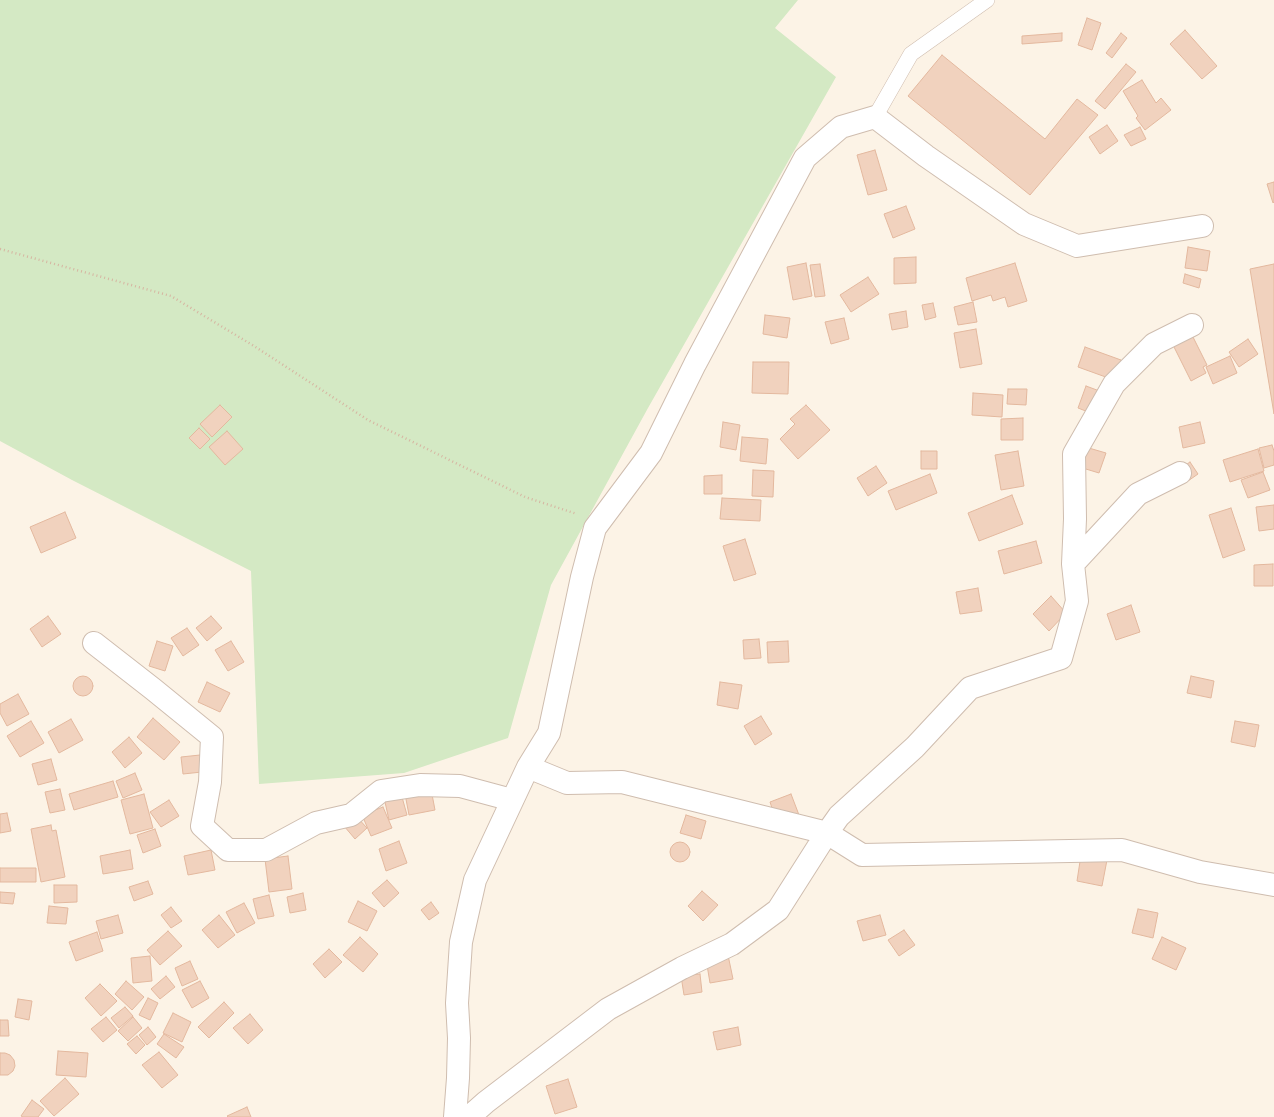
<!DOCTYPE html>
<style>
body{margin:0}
canvas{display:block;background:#fcf3e6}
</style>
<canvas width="1274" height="1117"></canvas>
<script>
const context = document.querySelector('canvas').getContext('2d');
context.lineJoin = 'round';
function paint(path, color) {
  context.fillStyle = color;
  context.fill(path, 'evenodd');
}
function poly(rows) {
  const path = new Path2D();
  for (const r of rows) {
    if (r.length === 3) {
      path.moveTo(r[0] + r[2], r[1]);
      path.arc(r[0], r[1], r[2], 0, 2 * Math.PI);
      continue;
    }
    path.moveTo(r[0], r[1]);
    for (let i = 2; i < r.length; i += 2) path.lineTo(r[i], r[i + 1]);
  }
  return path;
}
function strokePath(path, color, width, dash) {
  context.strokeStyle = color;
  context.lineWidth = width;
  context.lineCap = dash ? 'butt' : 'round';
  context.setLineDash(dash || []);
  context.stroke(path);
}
const green = poly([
 [0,0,798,0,775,28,836,77,648,408,551,585,508,738,404,773,259,784,251,571,72,480,0,441]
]);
const building = poly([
 [1087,18,1101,23,1092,50,1078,45,1087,18],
 [1185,30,1217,66,1202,79,1170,44,1185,30],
 [1062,33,1062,41,1022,44,1022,36,1062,33],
 [1121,33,1127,38,1112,58,1106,53,1121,33],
 [942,55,1045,139,1077,99,1098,115,1030,195,908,96,942,55],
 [1126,64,1136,72,1105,109,1095,101,1126,64],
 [1142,80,1156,103,1161,98,1171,110,1145,130,1136,118,1138,116,1123,91,1142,80],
 [1107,125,1118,141,1100,154,1089,137,1107,125],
 [1140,127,1146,139,1131,146,1124,135,1140,127],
 [875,150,887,190,868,195,857,155,875,150],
 [1274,182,1274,202,1273,203,1267,184,1274,182],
 [906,206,915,229,893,238,884,214,906,206],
 [1188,247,1210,251,1207,271,1185,268,1188,247],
 [916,257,916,283,894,284,894,258,916,257],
 [806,263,812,296,793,300,787,267,806,263],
 [1015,263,1027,301,1008,307,1005,297,993,301,991,295,972,301,966,278,1015,263],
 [820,264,825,296,815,297,810,265,820,264],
 [1274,264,1274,414,1250,269,1274,264],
 [1185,274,1201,279,1199,288,1183,283,1185,274],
 [868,277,879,294,851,312,840,295,868,277],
 [973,302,977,322,958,325,954,307,973,302],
 [933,303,936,317,925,320,922,305,933,303],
 [906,311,908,327,892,330,889,314,906,311],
 [765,315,790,318,787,338,763,334,765,315],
 [844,318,849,339,831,344,825,322,844,318],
 [976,329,982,364,960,368,954,333,976,329],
 [1192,335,1207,365,1203,367,1206,373,1191,381,1173,345,1192,335],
 [1248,339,1258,354,1239,367,1229,352,1248,339],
 [1085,347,1121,360,1114,380,1078,367,1085,347],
 [1230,356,1237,373,1213,384,1206,367,1230,356],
 [753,362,789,362,788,394,752,393,753,362],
 [1086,386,1105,393,1096,415,1078,408,1086,386],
 [1008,389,1027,389,1026,405,1007,404,1008,389],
 [973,393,1003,395,1002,417,972,415,973,393],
 [220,405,232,417,212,437,200,424,220,405],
 [806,405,830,430,798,459,780,439,795,424,790,419,806,405],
 [1023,418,1023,440,1001,440,1001,419,1023,418],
 [723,422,740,425,736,450,720,447,723,422],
 [1200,422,1205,443,1183,448,1179,427,1200,422],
 [199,428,210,439,200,449,189,438,199,428],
 [227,431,243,449,225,465,209,447,227,431],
 [742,437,768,439,766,464,740,461,742,437],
 [1272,445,1274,451,1274,465,1264,468,1259,448,1272,445],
 [1082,446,1106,453,1099,473,1076,466,1082,446],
 [1258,449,1264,471,1230,482,1223,460,1258,449],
 [921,451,937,451,937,469,921,469,921,451],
 [1018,451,1024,486,1001,490,995,455,1018,451],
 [1190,462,1198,474,1188,481,1180,469,1190,462],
 [876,466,887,483,868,496,857,478,876,466],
 [753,470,774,471,773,497,752,496,753,470],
 [1263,472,1270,490,1248,498,1241,480,1263,472],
 [930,474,937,493,896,510,888,491,930,474],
 [722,475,722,494,704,494,704,476,722,475],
 [1012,495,1023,524,979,541,968,513,1012,495],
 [722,498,761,500,760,521,720,519,722,498],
 [1274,505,1274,529,1259,531,1256,507,1274,505],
 [1231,508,1245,550,1223,558,1209,515,1231,508],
 [65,512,76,538,41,553,30,527,65,512],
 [745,539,756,574,734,581,723,546,745,539],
 [1036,541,1042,563,1004,574,998,551,1036,541],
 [1273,564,1273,586,1254,586,1254,565,1273,564],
 [978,588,982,611,960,614,956,592,978,588],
 [1051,596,1066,613,1049,631,1033,614,1051,596],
 [1131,605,1140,632,1116,640,1107,614,1131,605],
 [48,616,61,634,42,647,30,629,48,616],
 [211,616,222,628,207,641,196,628,211,616],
 [187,628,199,645,183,656,171,638,187,628],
 [759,639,761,658,744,659,743,640,759,639],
 [157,641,173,646,165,671,149,666,157,641],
 [231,641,244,662,228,671,215,650,231,641],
 [788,641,789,662,768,663,767,642,788,641],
 [83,686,10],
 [1191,676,1214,681,1211,698,1187,693,1191,676],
 [207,682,230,693,220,712,198,702,207,682],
 [720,682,742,685,738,709,717,705,720,682],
 [18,694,29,714,7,726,0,713,0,704,18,694],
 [761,716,772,734,755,745,744,726,761,716],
 [153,718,180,742,164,760,137,737,153,718],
 [71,719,83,740,59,753,48,732,71,719],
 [31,721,44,743,20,757,7,736,31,721],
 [1235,721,1259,725,1255,747,1231,742,1235,721],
 [129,737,142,753,125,768,112,752,129,737],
 [200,755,202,772,183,774,181,757,200,755],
 [51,759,57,780,38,785,32,764,51,759],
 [135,773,142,790,123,798,116,781,135,773],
 [113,781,118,797,74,810,69,794,113,781],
 [60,789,65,810,50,813,45,792,60,789],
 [431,789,435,810,409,815,405,794,431,789],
 [144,794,153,828,130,834,121,800,144,794],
 [791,794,799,815,777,823,770,802,791,794],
 [402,797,407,815,389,820,385,802,402,797],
 [169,800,179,816,161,827,150,812,169,800],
 [383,807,392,828,371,836,362,815,383,807],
 [7,813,11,831,0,833,0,814,7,813],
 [686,815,706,821,701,839,680,833,686,815],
 [356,816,367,828,355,839,344,826,356,816],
 [51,825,52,831,56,830,65,877,41,882,31,829,51,825],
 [155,829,161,846,143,853,137,835,155,829],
 [399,841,407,863,386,871,379,849,399,841],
 [680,852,10],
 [130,850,133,869,103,874,100,856,130,850],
 [211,850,215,870,188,875,184,856,211,850],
 [1081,855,1107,860,1102,886,1077,881,1081,855],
 [288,856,292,889,269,892,265,859,288,856],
 [0,868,36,868,36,882,0,882,0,868],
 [387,880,399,893,384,907,372,893,387,880],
 [148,881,153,894,134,901,129,887,148,881],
 [54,885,77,885,77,902,54,903,54,885],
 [702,891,718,905,703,921,688,906,702,891],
 [0,892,15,893,13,904,0,903,0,892],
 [303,893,306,910,290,913,287,897,303,893],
 [269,895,274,916,258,919,253,899,269,895],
 [358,901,377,911,367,931,348,922,358,901],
 [431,902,439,913,429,920,421,910,431,902],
 [244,903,255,923,237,933,226,912,244,903],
 [49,906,68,908,66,924,47,923,49,906],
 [171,907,182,921,171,928,161,915,171,907],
 [1138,909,1158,913,1153,938,1132,933,1138,909],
 [118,915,123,933,101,939,96,921,118,915],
 [219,915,235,935,218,948,202,930,219,915],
 [880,915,886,935,863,941,857,921,880,915],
 [904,930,915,945,899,956,888,940,904,930],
 [168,931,182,946,160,965,147,950,168,931],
 [97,932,103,951,76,961,69,942,97,932],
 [360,937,378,954,363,972,343,955,360,937],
 [1162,937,1186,948,1176,970,1152,959,1162,937],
 [329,949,342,962,325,978,313,964,329,949],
 [728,955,733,979,710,983,706,959,728,955],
 [150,956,152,981,133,983,131,958,150,956],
 [190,961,198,979,182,986,175,968,190,961],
 [700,974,702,992,684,995,681,976,700,974],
 [166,976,175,987,160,999,151,989,166,976],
 [126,981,144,997,132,1010,115,994,126,981],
 [200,981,209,998,192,1008,182,990,200,981],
 [100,984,117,1001,101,1016,85,998,100,984],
 [148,998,158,1003,150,1020,139,1015,148,998],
 [18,999,32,1001,29,1020,15,1017,18,999],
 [224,1002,234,1013,209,1038,198,1027,224,1002],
 [125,1007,133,1016,119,1028,111,1018,125,1007],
 [173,1013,191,1022,182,1042,163,1033,173,1013],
 [250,1014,263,1030,248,1044,233,1028,250,1014],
 [106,1017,117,1030,103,1042,91,1029,106,1017],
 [133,1017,142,1028,128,1041,118,1031,133,1017],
 [0,1020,8,1020,9,1036,0,1036,0,1020],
 [148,1027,156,1037,147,1045,139,1035,148,1027],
 [738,1027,741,1045,717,1050,713,1032,738,1027],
 [164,1034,184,1047,176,1058,157,1044,164,1034],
 [137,1036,145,1045,136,1054,127,1044,137,1036],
 [58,1051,88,1053,86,1077,56,1075,58,1051],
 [159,1052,178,1075,162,1088,142,1065,159,1052],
 [0,1053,5,1053,10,1055,14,1060,15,1066,13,1071,8,1075,0,1075,0,1053],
 [65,1078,79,1094,54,1116,40,1101,65,1078],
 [568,1079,577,1107,555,1114,546,1086,568,1079],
 [32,1100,44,1109,38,1117,23,1117,21,1116,32,1100],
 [247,1107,251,1117,228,1117,227,1116,247,1107]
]);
const path = poly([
 [0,249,171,296,254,346,368,420,525,497,577,514]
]);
const lane = poly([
 [875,117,911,54,987,0]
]);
const street = poly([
 [1073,564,1075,519,1074,454,1114,384,1154,344,1192,325],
 [94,643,153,689,212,737,210,782,202,826,228,850,266,850,316,823,351,815,381,791,420,785,460,786,512,800],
 [528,767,567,783,622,782,827,833,862,855,1122,850,1200,872,1274,885],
 [455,1117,458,1078,459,1038,457,1003,461,942,475,880,528,767,549,733,582,577,595,528,651,453,695,364,805,158,841,127,875,117,926,156,1024,224,1077,246,1202,226],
 [469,1117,486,1102,608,1009,682,968,732,944,778,910,827,833,839,816,915,747,970,688,1061,658,1077,601,1073,564,1138,494,1180,473]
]);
paint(green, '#d4e9c4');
paint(building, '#f1d2be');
strokePath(building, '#e3b89e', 1);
strokePath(lane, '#cfbdaf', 16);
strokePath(street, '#cfbdaf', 24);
strokePath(path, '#d6b5a1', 2.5, [1, 3]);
strokePath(lane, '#fff', 15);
strokePath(street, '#fff', 22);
</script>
